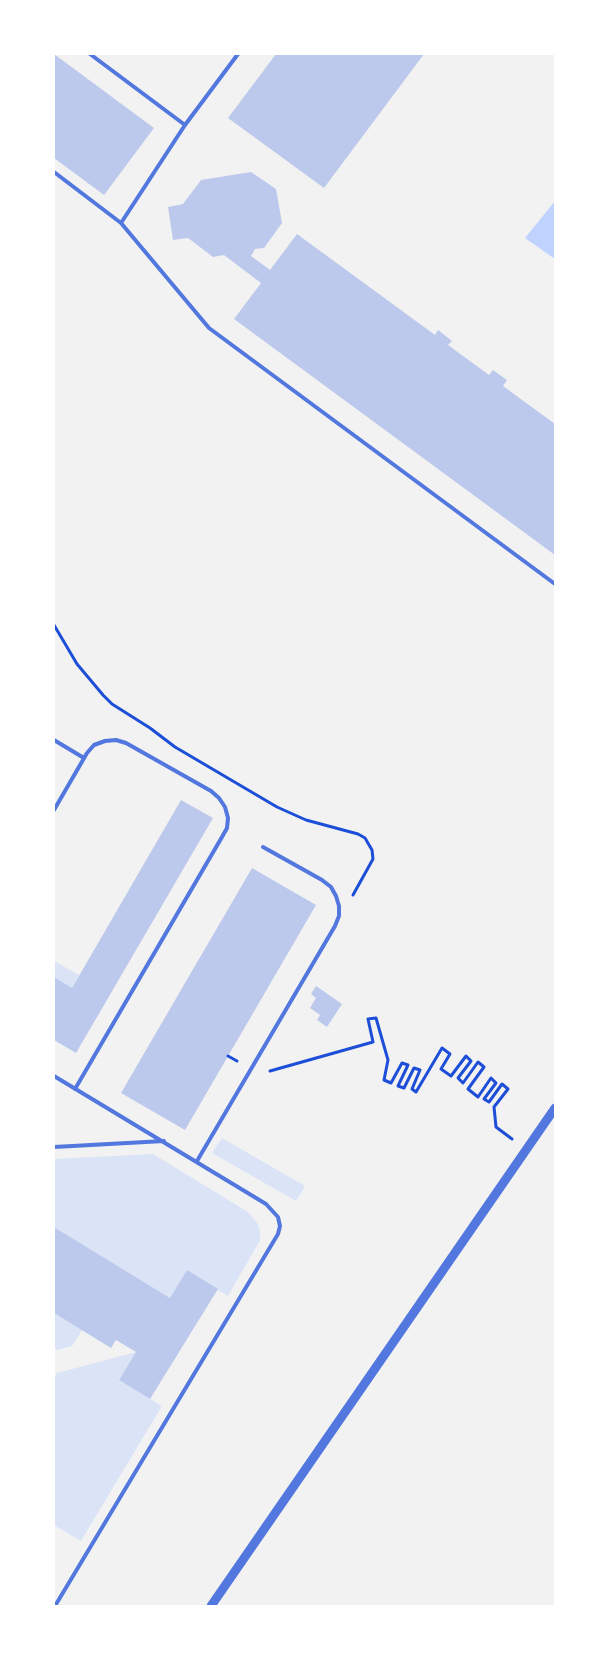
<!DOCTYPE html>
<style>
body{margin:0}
#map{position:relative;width:609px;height:1660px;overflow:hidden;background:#f2f2f2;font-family:"Roboto Condensed",sans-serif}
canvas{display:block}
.frame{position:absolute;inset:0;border:55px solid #fff;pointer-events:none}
</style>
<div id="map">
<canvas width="609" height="1660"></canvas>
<div class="frame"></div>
</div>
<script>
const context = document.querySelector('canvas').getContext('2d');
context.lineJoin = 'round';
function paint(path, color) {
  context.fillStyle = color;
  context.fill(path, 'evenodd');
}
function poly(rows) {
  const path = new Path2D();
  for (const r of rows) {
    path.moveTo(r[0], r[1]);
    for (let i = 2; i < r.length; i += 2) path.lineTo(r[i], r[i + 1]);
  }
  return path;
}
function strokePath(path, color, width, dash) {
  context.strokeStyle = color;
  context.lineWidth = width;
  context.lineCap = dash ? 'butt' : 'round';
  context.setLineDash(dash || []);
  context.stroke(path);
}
const green = poly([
 [54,961,79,975,72,988,54,977],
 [222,1138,305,1186,296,1201,212,1153],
 [153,1154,248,1212,258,1224,260,1232,260,1240,228,1296,187,1271,170,1298,54,1227,54,1159],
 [54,1313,82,1330,72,1346,57,1350,54,1348],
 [136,1352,119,1380,162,1406,81,1541,54,1525,54,1378,57,1373]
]);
const water = poly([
 [555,201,555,259,525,238]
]);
const building = poly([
 [54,54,154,128,104,195,54,158],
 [276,54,424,54,324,188,228,118],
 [251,172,276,189,282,223,264,248,255,249,251,256,270,270,297,234,435,335,438,330,452,341,448,345,489,375,493,370,507,380,503,386,555,424,555,555,234,319,261,283,224,255,213,257,188,238,173,240,168,207,183,204,201,180],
 [181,800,213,818,76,1053,54,1040,54,977,72,988],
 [252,868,316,905,185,1130,121,1093],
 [316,986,342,1004,327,1027,317,1020,320,1015,310,1008,316,998,311,994],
 [54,1227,170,1298,187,1270,218,1289,150,1399,119,1380,136,1352,116,1340,111,1348,54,1313]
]);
const path = poly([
 [54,625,77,664,103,695,112,704,150,728,175,747,277,807,306,820,358,834,365,838,372,850,373,859,353,895],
 [228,1056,237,1061],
 [270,1071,373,1042,368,1019,376,1018,388,1060,384,1080,391,1083,402,1063,408,1065,398,1086,404,1088,414,1068,420,1070,412,1089,416,1092,442,1048,450,1054,441,1069,451,1076,466,1056,471,1061,458,1078,463,1083,478,1062,484,1067,468,1089,478,1097,491,1078,496,1083,484,1099,489,1102,502,1084,508,1089,494,1107,496,1127,512,1139]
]);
const service = poly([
 [90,54,185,125],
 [238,54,185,125,121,223,209,328,555,584],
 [54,172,121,223],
 [54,740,84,758],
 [54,810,87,753,94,745,105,741,116,740,126,743,211,791,219,798,225,807,228,818,227,828,222,837,75,1089],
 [54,1076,266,1204,278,1217,280,1226,278,1234,55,1606],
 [54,1147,164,1141],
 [197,1161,335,926,339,916,339,906,336,896,331,887,322,880,263,847]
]);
const tertiary = poly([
 [211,1606,555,1108]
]);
paint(green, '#dbe4f7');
paint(water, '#bfd3fe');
paint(building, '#bdc9ec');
strokePath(path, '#1d4ed8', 3);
strokePath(service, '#5277de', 4);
strokePath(tertiary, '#5277de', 9);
</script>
